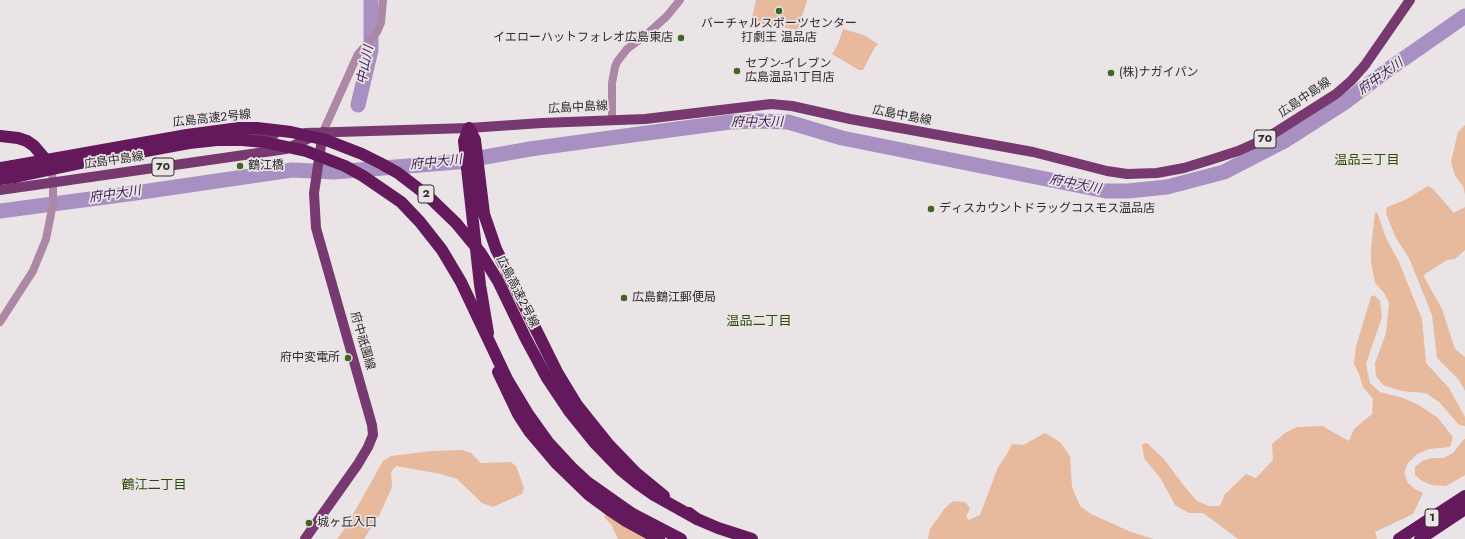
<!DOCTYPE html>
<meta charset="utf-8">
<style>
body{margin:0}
canvas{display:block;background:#eae4e6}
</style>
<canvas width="1465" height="539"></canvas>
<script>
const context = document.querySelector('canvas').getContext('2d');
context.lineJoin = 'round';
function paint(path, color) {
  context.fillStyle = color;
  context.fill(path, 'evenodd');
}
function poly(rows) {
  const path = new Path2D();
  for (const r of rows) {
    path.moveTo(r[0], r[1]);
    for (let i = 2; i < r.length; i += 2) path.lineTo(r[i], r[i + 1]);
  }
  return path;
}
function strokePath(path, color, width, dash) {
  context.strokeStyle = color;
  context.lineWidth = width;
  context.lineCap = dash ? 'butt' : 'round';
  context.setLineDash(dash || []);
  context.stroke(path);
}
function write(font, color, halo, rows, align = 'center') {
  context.font = font + ' Jost,"Noto Sans JP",sans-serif';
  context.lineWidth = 3.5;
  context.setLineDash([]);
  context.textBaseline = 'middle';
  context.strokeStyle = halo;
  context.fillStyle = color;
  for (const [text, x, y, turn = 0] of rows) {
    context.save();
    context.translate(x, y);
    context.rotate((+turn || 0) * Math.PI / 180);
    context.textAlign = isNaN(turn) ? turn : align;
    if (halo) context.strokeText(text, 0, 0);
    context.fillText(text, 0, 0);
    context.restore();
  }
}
const green = poly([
 [756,0,807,0,798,30,751,22],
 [843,29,864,35,878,44,875,47,863,70,859,70,832,54,838,44],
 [1465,125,1465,195,1463,186,1455,176,1451,162,1458,132],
 [1428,186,1432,188,1454,213,1465,207,1465,250,1455,259,1447,260,1425,274,1424,277,1442,309,1455,349,1465,357,1465,391,1459,380,1437,358,1432,315,1409,258,1396,238,1386,214,1387,207,1405,200],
 [1377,212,1386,238,1399,262,1422,319,1426,363,1449,388,1465,417,1465,426,1459,425,1439,402,1426,393,1401,391,1383,385,1376,376,1375,363,1386,333,1389,303,1384,293,1375,283,1371,262,1371,248,1375,213],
 [1374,295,1380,301,1382,317,1366,364,1370,383,1380,392,1403,398,1419,405,1438,418,1453,437,1450,447,1429,449,1417,454,1408,463,1404,473,1408,483,1415,489,1423,493,1413,514,1375,532,1377,539,1238,539,1203,513,1189,513,1175,505,1161,479,1144,458,1142,444,1147,443,1164,459,1184,486,1197,501,1209,506,1220,506,1225,494,1246,474,1256,478,1273,460,1272,444,1285,433,1297,427,1322,426,1349,441,1354,429,1372,414,1373,399,1363,387,1359,374,1354,364,1356,346,1371,297],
 [1045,433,1060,442,1070,456,1072,487,1080,506,1091,514,1131,532,1154,539,928,539,930,529,945,508,953,501,965,502,970,508,966,517,969,520,980,515,998,467,1007,454,1012,444,1023,445],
 [1464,439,1465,439,1465,475,1446,486,1432,485,1422,481,1415,475,1415,467,1422,461,1432,458,1443,458,1453,453],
 [462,450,471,453,481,463,511,462,516,466,524,488,522,494,493,507,482,503,457,479,441,474,396,466,391,472,392,487,380,514,366,536,364,539,337,539,346,527,383,461,391,456,432,451],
 [606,514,648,539,618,539,612,526,604,517]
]);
const river = poly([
 [358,105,371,50,371,0],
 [0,211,128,194,292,170,334,172,457,162,530,149,632,135,730,122,759,121,788,122,842,138,1106,191,1128,191,1167,187,1224,172,1286,140,1344,103,1389,69,1465,16]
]);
const minor = poly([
 [612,119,612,83,615,67,617,62,627,49,647,34,667,16,680,0],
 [323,132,358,54,377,32,381,23,383,0],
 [0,322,33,271,46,239,53,204,53,182,51,166]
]);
const major = poly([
 [305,133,469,128,542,123,645,119,771,104,792,106,850,119,1033,152,1107,171,1127,174,1157,173,1184,168,1210,160,1238,151,1265,139,1336,94,1351,81,1365,65,1410,0],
 [239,136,275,134],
 [0,190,286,149,316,135],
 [305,539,358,464,368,447,373,435,372,425,316,228,314,193,323,132]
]);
const highway = poly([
 [469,128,475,140,484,214,496,249,557,372,577,405,609,445,636,473,664,496],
 [469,128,464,141,480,285,488,333],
 [0,136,18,138,27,141,34,146,51,166],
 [0,168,13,166],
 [0,179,15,177],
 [498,372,518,414,529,431,557,464,589,495,608,509,626,521,659,539],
 [631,513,681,539],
 [689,513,697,519,718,528,752,539],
 [1399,539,1465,496],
 [1420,539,1465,509]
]);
const highwayBridge = poly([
 [13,166,187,135,239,128,257,128,291,132,326,140,362,154,380,163,398,173,428,196,456,223,480,252,498,281,526,339,547,378,569,411,594,442,621,470,637,483,654,495,697,519],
 [15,177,86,162,189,143,217,140,242,140,264,142,306,151,345,166,363,176,401,202,420,222,442,250,461,282,507,379,528,414,548,442,573,469,587,482,631,513]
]);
const markers = [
 [779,11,4,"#40651f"],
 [681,38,4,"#40651f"],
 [737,71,4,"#40651f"],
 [1111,73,4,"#40651f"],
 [240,166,4,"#40651f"],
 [931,209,4,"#40651f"],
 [624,298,4,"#40651f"],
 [348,358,4,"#40651f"],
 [309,523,4,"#40651f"]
];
const shields = [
 [1265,139,22],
 [163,167,22],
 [426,194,16],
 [1432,518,14]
];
const shieldNames = [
 ["70",1265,139],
 ["70",163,167],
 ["2",426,194],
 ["1",1432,518]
];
const poiNames = [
 ["バーチャルスポーツセンター",779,24,"center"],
 ["打劇王 温品店",779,38,"center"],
 ["イエローハットフォレオ広島東店",673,38,"right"],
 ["セブン‐イレブン",745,64],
 ["広島温品1丁目店",745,78],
 ["(株)ナガイパン",1119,73],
 ["鶴江橋",248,166],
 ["ディスカウントドラッグコスモス温品店",939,209],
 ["広島鶴江郵便局",632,298],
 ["府中変電所",340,358,"right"],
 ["城ヶ丘入口",317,523]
];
const streetNames = [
 ["広島中島線",1305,98,-34],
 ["広島中島線",578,108,-3],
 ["広島中島線",902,116,11],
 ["広島高速2号線",212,119,-6],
 ["広島中島線",114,161,-8],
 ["広島高速2号線",517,292,63],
 ["府中祇園線",362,341,74]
];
const waterNames = [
 ["中山川",366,65,-79],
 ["府中大川",1381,77,-36],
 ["府中大川",757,123],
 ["府中大川",436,163,-6],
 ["府中大川",1075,185,11],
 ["府中大川",115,195,-8]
];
const neighbourhoodNames = [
 ["温品三丁目",1367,161],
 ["温品二丁目",759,322],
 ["鶴江二丁目",154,486]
];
paint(green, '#e7b99d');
strokePath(river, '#a891c2', 15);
strokePath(minor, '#ad88a6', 8);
strokePath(major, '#783970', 10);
strokePath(highway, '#64195c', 12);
strokePath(highwayBridge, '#64195c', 12);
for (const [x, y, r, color] of markers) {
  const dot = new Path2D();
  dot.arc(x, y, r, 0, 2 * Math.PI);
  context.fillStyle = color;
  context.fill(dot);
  strokePath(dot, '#eae4e6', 1.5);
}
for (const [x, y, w] of shields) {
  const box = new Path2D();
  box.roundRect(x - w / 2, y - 9, w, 18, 3);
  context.fillStyle = '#eae4e6';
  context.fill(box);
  strokePath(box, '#2d2b2b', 1);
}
write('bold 11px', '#2d2b2b', null, shieldNames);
write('12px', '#2d2b2b', '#eae4e6', poiNames, 'left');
write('12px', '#2d2b2b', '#eae4e6', streetNames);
write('italic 13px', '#3c1c57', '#eae4e6', waterNames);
write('13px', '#2b4c09', '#eae4e6', neighbourhoodNames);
</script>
